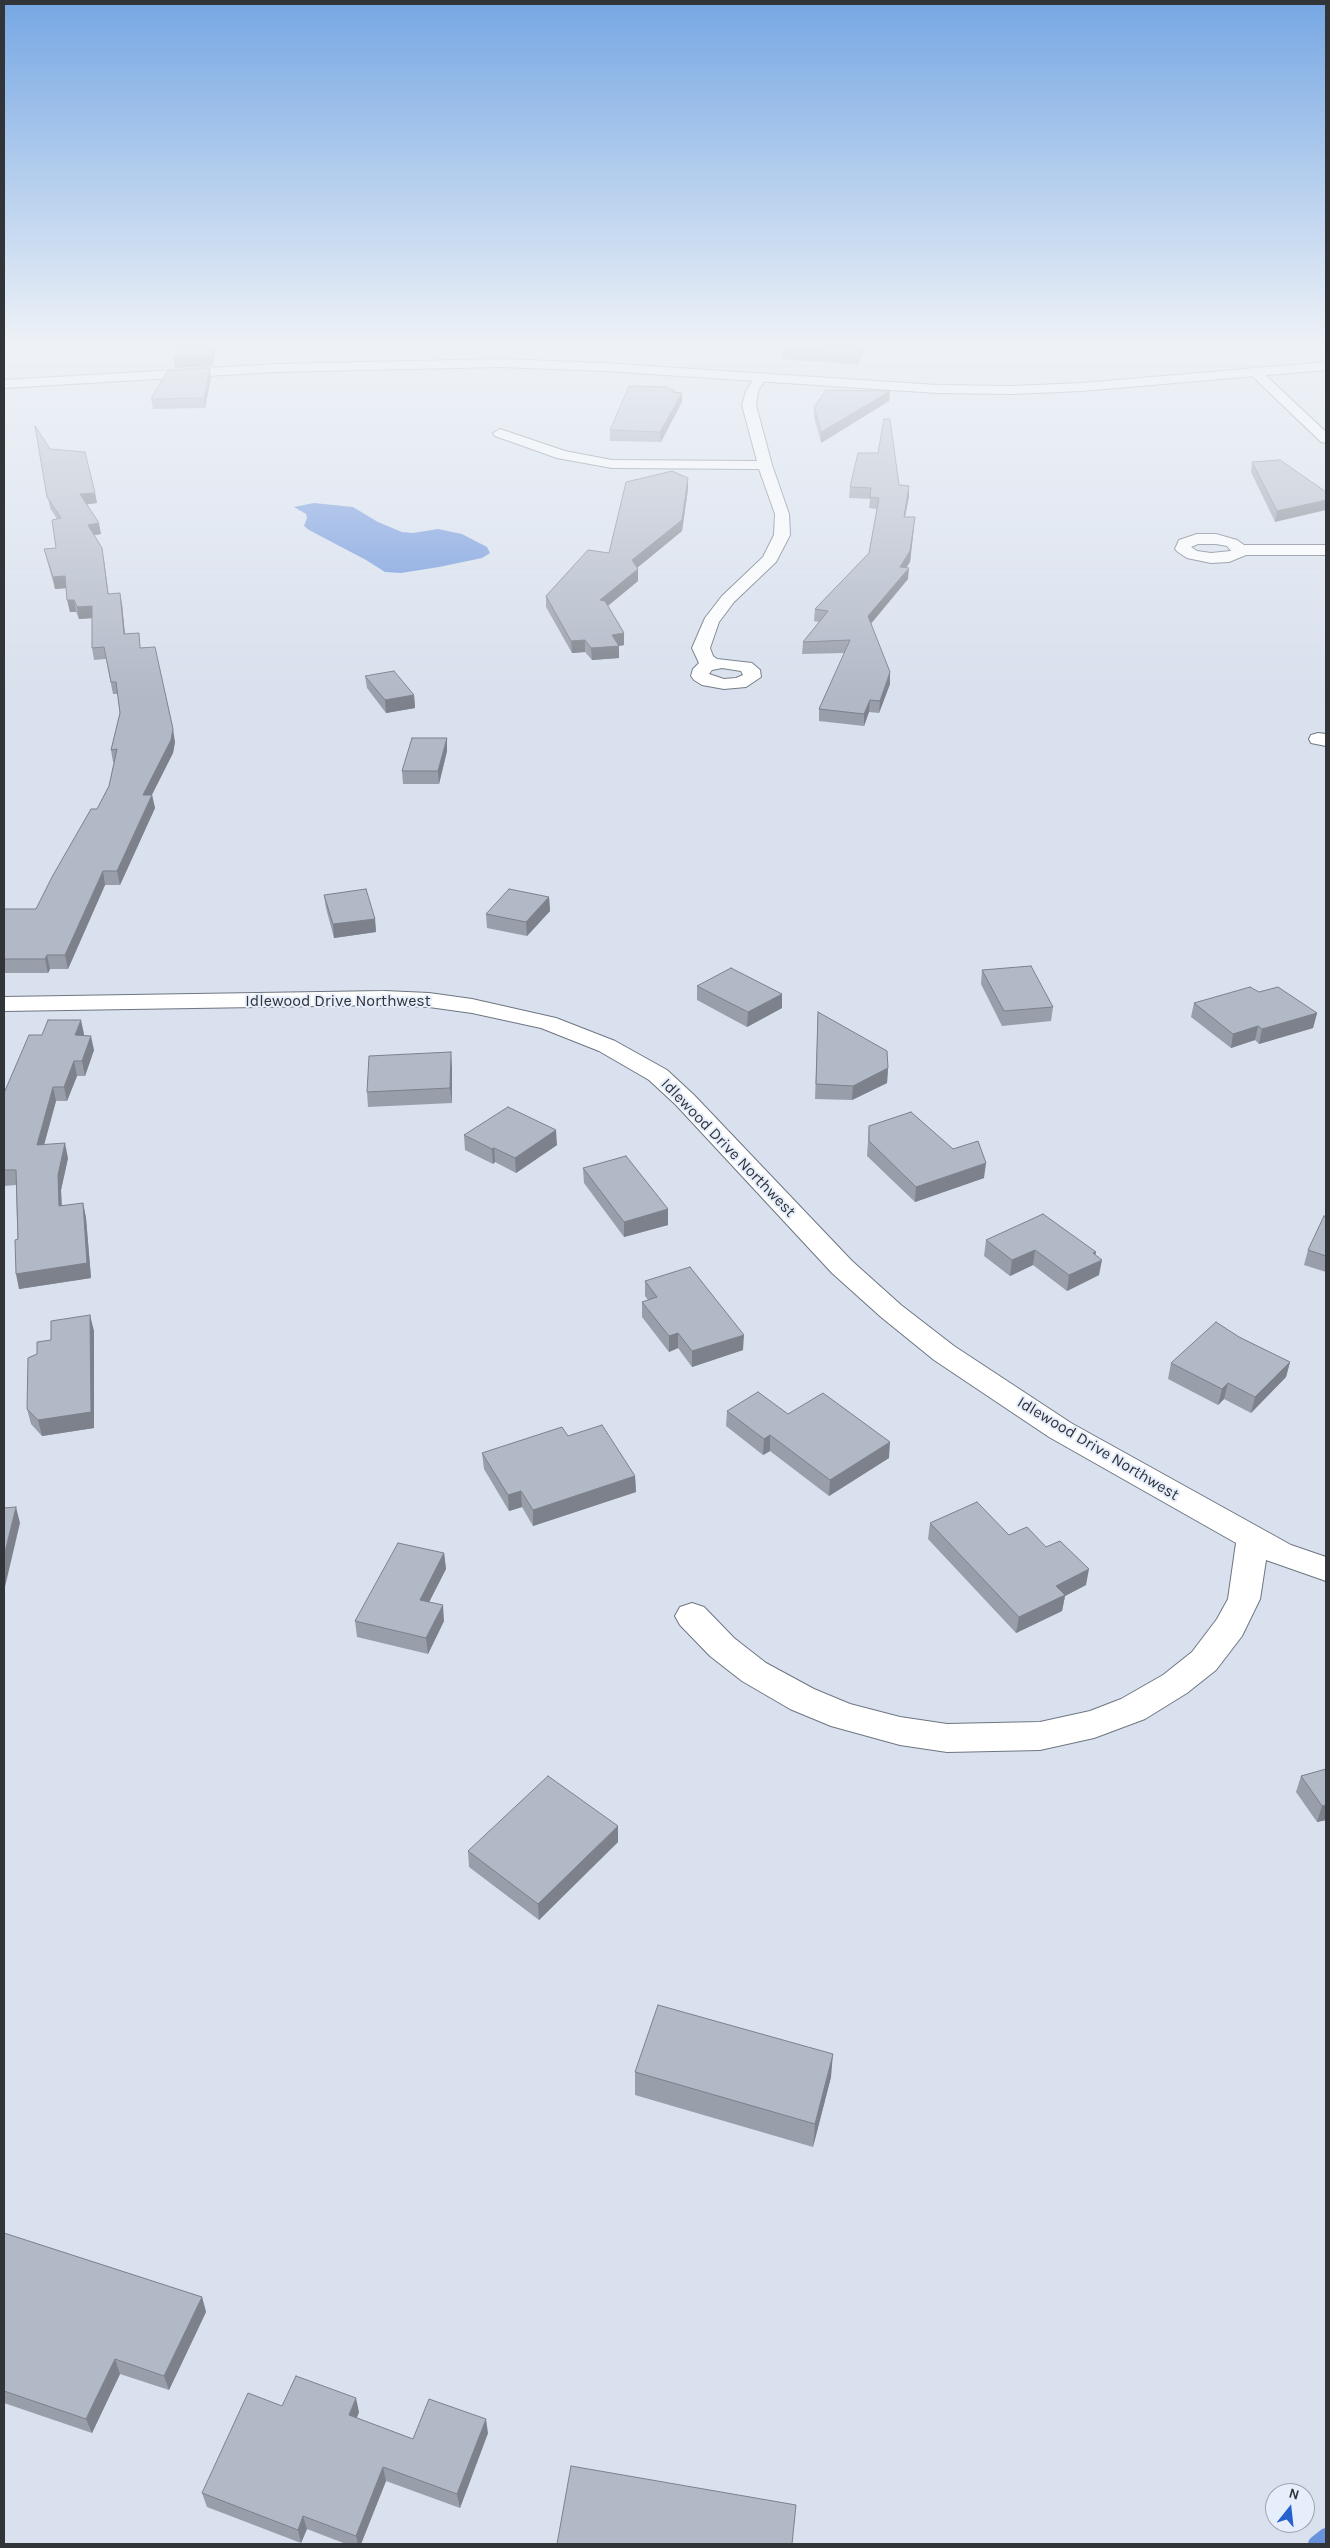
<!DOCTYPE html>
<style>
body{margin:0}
#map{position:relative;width:1330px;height:2548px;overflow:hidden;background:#d9e1ee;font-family:Karla,sans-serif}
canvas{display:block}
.frame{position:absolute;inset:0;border:5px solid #313439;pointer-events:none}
.north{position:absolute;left:1265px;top:2483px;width:50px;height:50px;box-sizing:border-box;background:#e6eefc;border:1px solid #9ea4ae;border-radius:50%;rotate:16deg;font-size:14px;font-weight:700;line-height:20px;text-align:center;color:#313439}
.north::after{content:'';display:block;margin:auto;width:18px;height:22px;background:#2661ce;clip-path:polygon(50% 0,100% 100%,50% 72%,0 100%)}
</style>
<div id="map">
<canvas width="1330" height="2548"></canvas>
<div class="frame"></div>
<div class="north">N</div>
</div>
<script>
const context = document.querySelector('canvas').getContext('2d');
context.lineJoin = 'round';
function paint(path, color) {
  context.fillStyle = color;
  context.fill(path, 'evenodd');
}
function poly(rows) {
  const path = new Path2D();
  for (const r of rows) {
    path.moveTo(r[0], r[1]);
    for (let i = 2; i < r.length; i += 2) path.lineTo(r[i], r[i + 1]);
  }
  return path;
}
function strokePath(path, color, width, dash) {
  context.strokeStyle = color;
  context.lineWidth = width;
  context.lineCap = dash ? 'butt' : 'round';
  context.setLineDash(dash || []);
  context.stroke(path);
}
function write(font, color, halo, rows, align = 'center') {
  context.font = font + ' Karla,sans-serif';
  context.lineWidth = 4;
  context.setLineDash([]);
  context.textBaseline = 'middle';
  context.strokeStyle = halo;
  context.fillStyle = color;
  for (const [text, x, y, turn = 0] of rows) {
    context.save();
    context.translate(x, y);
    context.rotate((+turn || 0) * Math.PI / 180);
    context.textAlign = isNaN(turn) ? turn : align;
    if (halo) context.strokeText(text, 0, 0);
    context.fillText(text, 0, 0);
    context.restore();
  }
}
const water = poly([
 [314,503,353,507,378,522,402,532,413,533,438,529,462,534,487,547,490,553,482,558,439,567,401,573,385,572,366,560,309,530,304,526,307,518,306,514,294,507]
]);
const stream = poly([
 [1316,2544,1326,2536]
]);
const minor = poly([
 [1254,367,1258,368,1326,432,1326,443,1321,442,1250,374,1248,371,1254,367],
 [761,373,767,377,758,391,756,405,772,465,789,514,790,535,776,562,734,602,719,622,710,648,713,656,717,659,752,663,760,670,761,677,746,687,724,689,702,685,694,680,691,676,693,669,699,663,692,648,705,618,722,596,763,557,774,535,775,514,759,469,612,468,557,458,495,436,493,433,500,429,565,451,612,460,757,461,742,405,746,391,757,374,761,373],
 [722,668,741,671,743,675,736,678,724,679,709,674,712,670,722,668],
 [1197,534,1216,534,1237,540,1244,545,1326,545,1326,555,1246,555,1229,562,1211,563,1187,558,1178,552,1175,549,1179,540,1197,534],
 [1198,544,1216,544,1227,546,1231,551,1211,553,1197,551,1191,547,1198,544],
 [1318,733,1326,734,1326,746,1311,743,1309,739,1311,735,1318,733],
 [384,991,429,993,472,999,556,1018,615,1041,667,1070,694,1095,852,1261,901,1305,954,1346,1071,1423,1291,1545,1326,1557,1326,1581,1266,1560,1260,1599,1242,1636,1216,1670,1187,1693,1145,1719,1094,1738,1040,1750,947,1752,900,1745,831,1726,790,1709,742,1681,710,1656,680,1625,675,1616,680,1607,692,1603,704,1607,734,1638,766,1663,814,1689,850,1704,900,1717,947,1724,1040,1722,1090,1711,1121,1699,1163,1675,1192,1652,1217,1619,1228,1599,1236,1543,1049,1437,934,1360,881,1317,832,1273,676,1105,649,1080,599,1051,541,1028,472,1013,429,1007,384,1005,4,1011,4,997,384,991]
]);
const tertiary = poly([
 [4,344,11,344,8,349,4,350,4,344],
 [501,359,604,363,937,385,1012,386,1082,383,1326,362,1326,370,1082,391,1012,394,937,393,604,371,501,367,275,372,4,388,4,380,275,364,501,359]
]);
const wall = poly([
 [866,344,858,365,782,359,782,349],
 [211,378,205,408,153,409,151,399],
 [668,387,668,389,675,390,675,392,682,393,682,402,661,442,610,441,610,430],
 [890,391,889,401,821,443,814,417,814,407],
 [35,426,50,449,95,493,97,503,87,504,101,534,94,535,104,560,108,594,122,604,125,634,141,648,175,742,173,753,152,795,155,808,120,885,105,885,68,969,50,969,48,973,4,973,4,909,36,909,97,809,109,786,114,762,113,762,111,750,120,713,118,694,113,694,106,659,94,660,92,648,92,618,79,619,76,612,70,612,66,588,55,589,47,560,44,549,56,548,57,519,50,508],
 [1252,462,1326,492,1275,522,1251,472],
 [688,478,688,489,682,531,637,568,638,581,608,606,624,633,624,645,619,646,619,658,592,660,585,652,572,653,546,607,546,596,609,553],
 [899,485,909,486,909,496,905,517,914,528,910,562,906,568,908,579,871,624,890,672,890,684,879,713,869,712,864,726,819,721,819,709,845,653,802,654,803,642,819,622,814,621,815,609,869,553,877,509,869,508,870,499,849,498,850,487],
 [365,676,414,695,415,708,386,713,367,688],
 [447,738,447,751,439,784,403,784,402,771],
 [324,895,375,919,376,932,334,938,326,908],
 [549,897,550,911,527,936,487,928,486,914],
 [982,970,1053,1007,1051,1021,1002,1026,981,984],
 [697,986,782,1008,747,1027,697,1000],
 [1259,992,1317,1013,1313,1028,1259,1044,1255,1040,1231,1048,1191,1017,1194,1003],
 [818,1012,888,1068,887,1083,852,1100,815,1099],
 [84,1034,84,1035,94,1050,85,1076,77,1076,67,1101,56,1101,44,1144,68,1158,61,1190,62,1206,83,1203,86,1218,91,1278,19,1289,16,1185,4,1186,4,1093],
 [452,1067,452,1103,368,1107,367,1092],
 [869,1126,984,1178,915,1202,867,1156],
 [464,1135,557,1145,516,1173,495,1162,493,1164,465,1150],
 [583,1168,668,1209,668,1225,624,1237,584,1183],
 [1326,1217,1326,1272,1304,1265,1308,1250],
 [986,1240,1095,1255,1099,1275,1067,1291,1033,1265,1010,1276,984,1256],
 [645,1281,743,1350,692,1367,678,1348,669,1352,642,1317,642,1302,648,1300,645,1296],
 [94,1331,94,1428,42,1436,31,1424,27,1409,37,1354,51,1340],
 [1239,1337,1290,1362,1286,1377,1251,1413,1224,1399,1218,1405,1168,1379,1171,1363],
 [727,1411,788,1414,889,1458,829,1496,770,1451,763,1455,726,1426],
 [568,1436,635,1476,636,1492,533,1526,522,1507,509,1511,484,1469,482,1453],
 [930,1523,1009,1535,1046,1547,1086,1585,1065,1596,1062,1611,1016,1633,928,1539],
 [444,1553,446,1569,429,1602,444,1621,428,1654,357,1637,355,1621],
 [1326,1769,1326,1820,1317,1822,1296,1792,1301,1776],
 [618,1842,539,1920,469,1867,468,1851],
 [635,2072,831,2077,813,2147,635,2095],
 [4,2233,202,2297,206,2312,169,2390,120,2374,92,2433,4,2403],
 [282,2406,359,2412,357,2418,413,2439,488,2433,460,2508,386,2481,361,2544,346,2544,307,2529,301,2543,207,2507,202,2493]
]);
const shadedWall = poly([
 [214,344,217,344,213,366,175,368,174,358],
 [863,344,866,344,858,365,859,355],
 [210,368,211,378,205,408,204,398],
 [890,391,889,401,821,443,821,432],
 [682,393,682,402,661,442,660,432],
 [688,478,688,489,682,531,632,572,632,560],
 [909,486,909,496,903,528,904,517],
 [95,493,97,503,82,505,80,494],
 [1326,500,1326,510,1275,522,1277,511],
 [915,517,910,562,899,579,900,567],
 [99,523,101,534,89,536,88,525],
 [102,548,104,560,110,605,108,594],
 [909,568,908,579,867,628,868,616],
 [638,569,638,581,600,612,600,600],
 [65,576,68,588,55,589,53,577],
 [120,593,122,604,126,646,124,634],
 [67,600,74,600,76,612,70,612],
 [92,606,94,618,79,619,77,607],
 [624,633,624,645,619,646,619,658,592,660,591,648,612,635],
 [585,640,585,652,572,653,571,641],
 [890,672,890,684,879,713,880,701],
 [414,695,415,708,386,713,385,700],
 [870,700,869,712,864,726,864,714],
 [173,729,175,742,173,753,145,808,143,795],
 [447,738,447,751,439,784,438,771],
 [152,795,155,808,120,885,117,871],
 [103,871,105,885,68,969,65,955],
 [549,897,550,911,527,936,526,922],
 [375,919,376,932,334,938,333,924],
 [47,955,50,969,48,973,45,959],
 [782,994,782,1008,747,1027,748,1012],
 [1317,1013,1313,1028,1259,1044,1262,1029],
 [81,1020,84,1034,78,1050,75,1035],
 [1258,1026,1255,1040,1231,1048,1233,1034],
 [91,1036,94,1050,85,1076,82,1061],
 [451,1052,452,1067,452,1103,450,1088],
 [74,1061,77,1076,67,1101,64,1087],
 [888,1068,887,1083,852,1100,853,1086],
 [53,1087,56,1101,40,1160,37,1145],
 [556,1130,557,1145,516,1173,515,1158],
 [65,1143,68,1158,61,1190,62,1222,59,1206,58,1175],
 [494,1148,495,1162,493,1164,492,1149],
 [986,1163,984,1178,915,1202,916,1187],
 [83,1203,86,1218,91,1278,19,1289,16,1274],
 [668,1209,668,1225,624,1237,624,1222],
 [1035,1250,1033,1265,1010,1276,1012,1260],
 [1096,1252,1094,1264,1102,1260,1099,1275,1067,1291,1069,1275,1093,1253],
 [90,1315,94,1331,94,1428,42,1436,38,1420],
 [678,1333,678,1348,669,1352,669,1336],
 [744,1335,743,1350,692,1367,692,1351],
 [1290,1362,1286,1377,1251,1413,1255,1397],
 [1228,1383,1224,1399,1218,1405,1222,1389],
 [770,1435,770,1451,763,1455,764,1439],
 [890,1442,889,1458,829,1496,830,1480],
 [635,1476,636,1492,533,1526,533,1510],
 [521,1491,522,1507,509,1511,508,1495],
 [16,1507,20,1523,4,1591,4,1556],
 [444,1553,446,1569,422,1616,420,1600],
 [1089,1569,1086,1585,1065,1596,1062,1611,1016,1633,1019,1617,1056,1586],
 [443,1605,444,1621,428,1654,426,1638],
 [1326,1805,1326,1820,1317,1822,1322,1806],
 [618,1826,618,1842,539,1920,538,1904],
 [833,2054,831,2077,813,2147,815,2124],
 [202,2297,206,2312,169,2390,164,2376],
 [115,2359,120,2374,92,2433,86,2419],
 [356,2398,359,2412,352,2429,349,2415],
 [486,2419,488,2433,460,2508,457,2494],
 [383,2467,386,2481,361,2544,358,2544,356,2536],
 [303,2516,307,2529,301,2543,298,2530]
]);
const building = poly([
 [182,344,214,344,212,356,174,358,182,344],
 [792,344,863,344,859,355,782,349,792,344],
 [210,368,204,398,151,399,167,371,210,368],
 [629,386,668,387,668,389,675,390,673,392,682,393,660,432,610,430,629,386],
 [826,390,890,391,821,432,814,407,826,390],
 [884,419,890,419,899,485,909,486,904,517,915,517,910,551,900,567,909,568,868,616,890,672,880,701,870,700,864,714,819,709,850,640,803,642,828,611,815,609,869,553,879,498,870,497,871,488,850,487,858,453,878,453,884,419],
 [35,426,50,449,85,452,95,493,80,494,99,523,88,525,102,548,108,594,120,593,124,634,139,633,140,648,155,647,173,729,171,740,143,795,152,795,117,871,103,871,65,955,47,955,45,959,4,959,4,909,36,909,52,877,91,809,97,809,109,786,117,749,111,750,120,713,116,682,111,682,104,647,92,648,92,606,77,607,74,600,67,600,65,576,53,577,44,549,56,548,52,520,61,518,47,497,35,426],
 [1280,460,1326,492,1326,500,1277,511,1252,462,1280,460],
 [672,471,688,478,682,520,632,560,638,569,600,600,605,601,624,633,612,635,619,646,591,648,585,640,571,641,546,596,588,550,609,553,626,482,672,471],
 [394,671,414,695,385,700,365,676,394,671],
 [412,738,447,738,438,771,402,771,412,738],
 [366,889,375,919,333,924,324,895,366,889],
 [509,889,549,897,526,922,486,914,509,889],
 [1031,966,1053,1007,1004,1011,982,970,1031,966],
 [731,968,782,994,748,1012,697,986,731,968],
 [1250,987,1259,992,1278,987,1317,1013,1262,1029,1258,1026,1233,1034,1194,1003,1250,987],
 [818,1012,887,1051,888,1068,853,1086,816,1084,818,1012],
 [48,1020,81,1020,75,1035,91,1036,82,1061,74,1061,64,1087,53,1087,37,1145,65,1143,58,1175,59,1206,83,1203,87,1263,16,1274,15,1240,18,1239,16,1170,4,1170,4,1093,29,1035,42,1035,48,1020],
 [451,1052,450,1088,367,1092,369,1056,451,1052],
 [508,1107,556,1130,515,1158,494,1148,492,1149,464,1135,508,1107],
 [911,1112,953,1149,978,1141,986,1163,916,1187,869,1141,869,1126,911,1112],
 [626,1156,668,1209,624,1222,583,1168,626,1156],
 [1043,1214,1096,1252,1093,1253,1102,1260,1069,1275,1035,1250,1012,1260,986,1240,1043,1214],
 [1324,1216,1326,1217,1326,1256,1308,1250,1324,1216],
 [690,1267,744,1335,692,1351,678,1333,669,1336,642,1302,657,1297,645,1281,690,1267],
 [90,1315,91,1412,38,1420,27,1409,28,1358,37,1354,37,1342,51,1340,51,1321,90,1315],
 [1216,1322,1239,1337,1290,1362,1255,1397,1228,1383,1222,1389,1171,1363,1216,1322],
 [758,1392,788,1414,823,1393,890,1442,830,1480,770,1435,764,1439,727,1411,758,1392],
 [602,1425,635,1476,533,1510,521,1491,508,1495,482,1453,562,1427,568,1436,602,1425],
 [977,1502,1009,1535,1027,1527,1046,1547,1060,1541,1089,1569,1056,1586,1065,1595,1019,1617,930,1523,977,1502],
 [16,1507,4,1556,4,1508,16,1507],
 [398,1543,444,1553,420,1600,443,1605,426,1638,355,1621,398,1543],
 [1326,1769,1326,1805,1322,1806,1301,1776,1326,1769],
 [548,1776,618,1826,538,1904,468,1851,548,1776],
 [658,2005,833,2054,815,2124,635,2072,658,2005],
 [4,2233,202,2297,164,2376,115,2359,86,2419,4,2391,4,2233],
 [296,2376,356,2398,349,2415,413,2439,429,2399,486,2419,457,2494,383,2467,356,2536,303,2516,298,2530,202,2493,248,2393,282,2406,296,2376],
 [571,2466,796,2505,792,2544,557,2544,571,2466]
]);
const streetNames = [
 ["Idlewood Drive Northwest",338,1001],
 ["Idlewood Drive Northwest",728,1148,46],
 ["Idlewood Drive Northwest",1098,1449,31]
];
paint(water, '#6b93db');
strokePath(stream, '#6b93db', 16);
strokePath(minor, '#6e7682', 2);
strokePath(tertiary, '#6e7682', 2);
paint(minor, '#fff');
paint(tertiary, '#fff');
paint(wall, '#989eaa');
paint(shadedWall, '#7c818b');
paint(building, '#b1b8c6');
strokePath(building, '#7c818b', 1);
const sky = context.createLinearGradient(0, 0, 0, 701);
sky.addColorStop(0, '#76a7e3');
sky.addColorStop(0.49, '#eef2f7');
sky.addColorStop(1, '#eef2f700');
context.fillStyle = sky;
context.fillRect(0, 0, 1330, 701);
write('16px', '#313439', '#e6eefc', streetNames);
</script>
